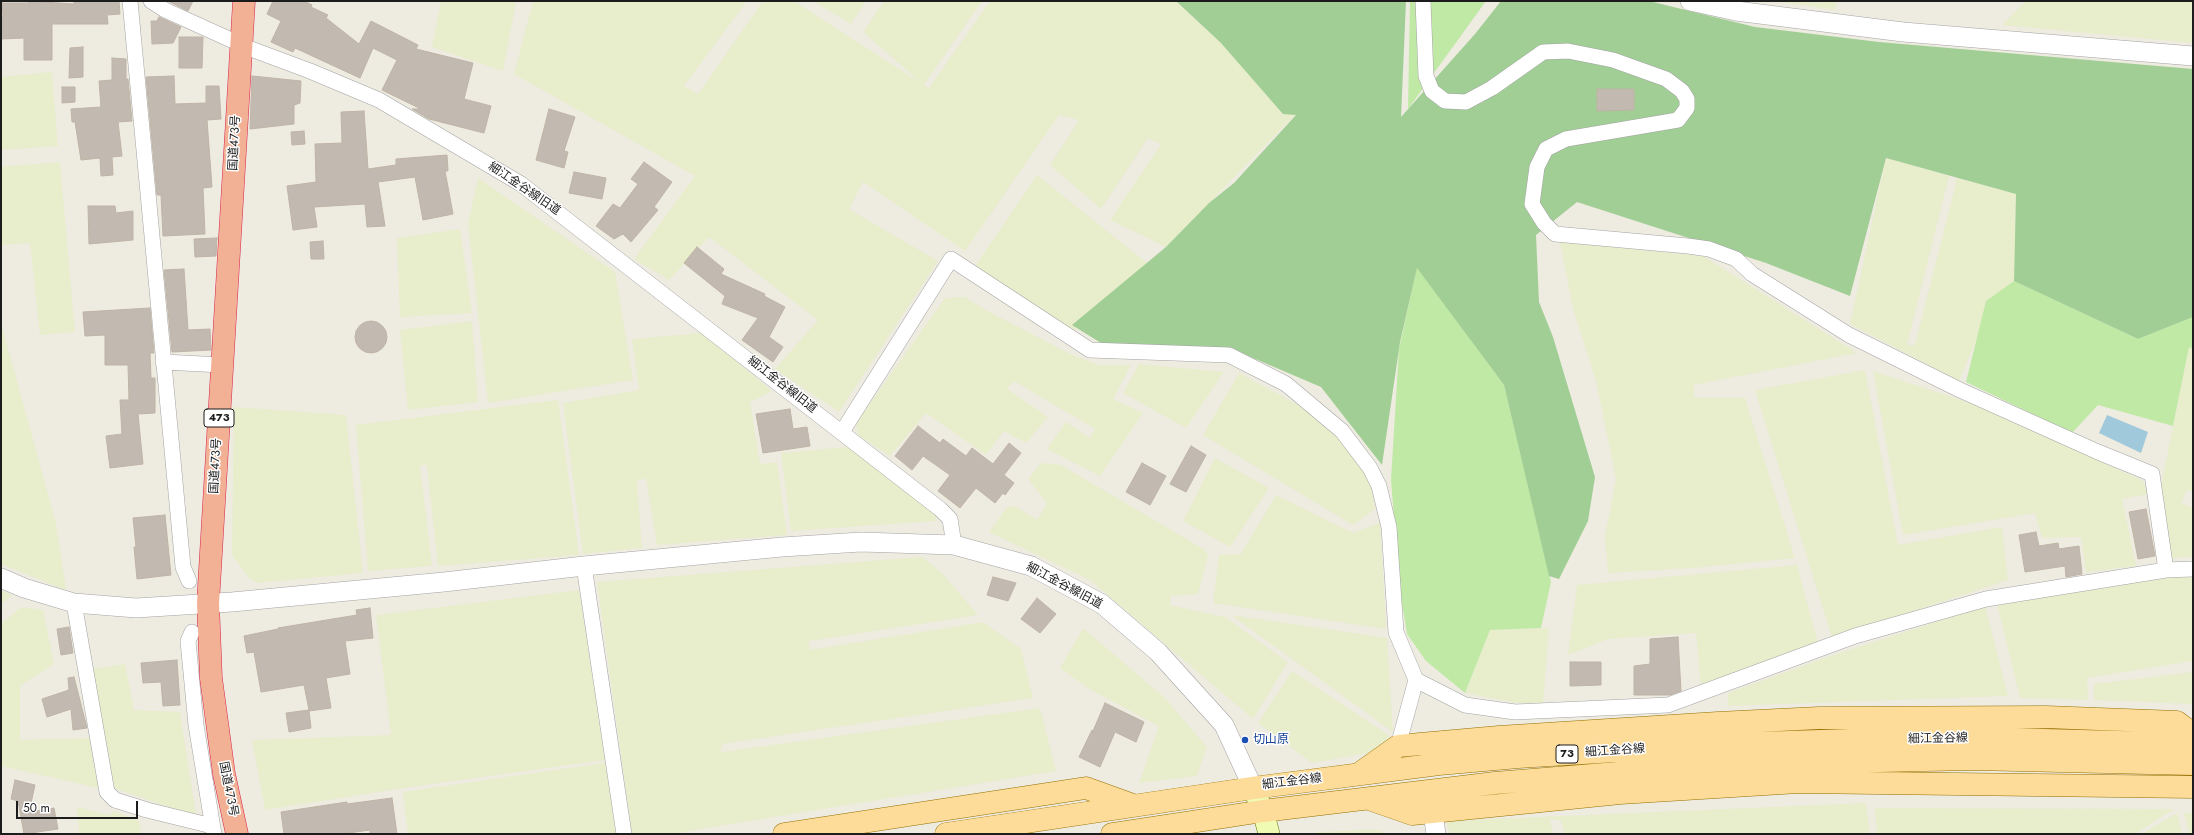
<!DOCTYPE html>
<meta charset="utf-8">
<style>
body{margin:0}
#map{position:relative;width:2194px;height:835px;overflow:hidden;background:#eeebe1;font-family:Jost,sans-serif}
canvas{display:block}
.frame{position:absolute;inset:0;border:2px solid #1c1c1c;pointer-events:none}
.scale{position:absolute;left:16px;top:801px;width:122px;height:18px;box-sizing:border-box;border:2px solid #1c1c1c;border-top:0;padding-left:5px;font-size:12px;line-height:14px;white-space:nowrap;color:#1c1c1c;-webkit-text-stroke:3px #fff;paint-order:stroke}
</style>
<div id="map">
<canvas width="2194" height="835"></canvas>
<div class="frame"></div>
<div class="scale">50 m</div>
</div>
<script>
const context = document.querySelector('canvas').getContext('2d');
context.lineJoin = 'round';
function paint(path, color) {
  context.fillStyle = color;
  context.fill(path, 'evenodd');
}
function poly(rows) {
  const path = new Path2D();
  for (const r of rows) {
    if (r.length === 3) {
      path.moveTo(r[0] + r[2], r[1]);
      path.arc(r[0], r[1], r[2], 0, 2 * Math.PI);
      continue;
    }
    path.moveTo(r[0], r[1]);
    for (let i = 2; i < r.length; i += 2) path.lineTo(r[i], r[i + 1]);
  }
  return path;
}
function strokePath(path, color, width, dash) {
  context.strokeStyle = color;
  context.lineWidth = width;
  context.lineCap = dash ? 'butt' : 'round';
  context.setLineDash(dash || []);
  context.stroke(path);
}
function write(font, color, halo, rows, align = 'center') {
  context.font = font + ' Jost,"Noto Sans JP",sans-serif';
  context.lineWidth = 3;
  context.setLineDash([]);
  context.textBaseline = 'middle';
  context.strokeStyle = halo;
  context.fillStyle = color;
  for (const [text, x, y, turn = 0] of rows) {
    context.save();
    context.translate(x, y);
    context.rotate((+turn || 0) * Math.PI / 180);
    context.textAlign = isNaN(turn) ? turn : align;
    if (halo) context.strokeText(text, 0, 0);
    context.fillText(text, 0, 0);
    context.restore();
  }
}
const farmland = poly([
 [441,1,516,1,503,71,432,47],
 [533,1,747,1,684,86,698,94,763,1,794,1,921,83,863,32,884,1,982,1,924,85,929,88,990,1,1176,1,1296,114,1166,247,1110,220,1161,144,1148,138,1101,209,1050,165,1079,120,1059,115,965,251,863,182,849,209,938,261,839,412,775,369,818,320,709,237,669,280,634,259,695,176,514,74],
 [813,1,866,1,851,24],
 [1776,1,1836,1,1835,10],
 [2026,1,2193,1,2193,43,2002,25],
 [52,72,58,146,1,150,1,77],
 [1886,158,1949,176,1907,345,1915,345,1957,178,2016,194,2014,281,1993,300,1959,381,1850,324],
 [60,162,75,332,40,335,30,243,1,245,1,167],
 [1037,175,1147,263,1068,336,971,272],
 [478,178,615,272,633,380,488,403,468,223],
 [460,229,472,313,400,317,397,238],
 [1560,242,1703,256,1857,353,1694,385,1694,398,1745,398,1795,558,1692,568,1608,573,1605,536,1616,479,1596,381,1573,309],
 [965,297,984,309,1072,355,1099,365,1131,365,1113,399,1143,413,1100,476,1047,449,1066,422,1090,438,1095,429,1014,381,1007,389,1048,417,1026,443,1004,431,986,455,926,413,890,456,858,435,856,423,945,298],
 [472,321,478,402,408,410,400,330],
 [1,323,56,523,66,590,1,564],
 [702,333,772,391,750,402,760,464,777,462,787,535,657,545,646,478,637,481,642,548,583,554,563,403,639,390,632,339],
 [2189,347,2193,349,2193,492,2187,490,2181,503,2193,508,2193,557,2169,558,2161,486],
 [1139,364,1224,372,1186,428,1123,393],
 [1865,370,1898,545,2002,527,2008,580,1832,638,1755,390],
 [1873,371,1991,410,2143,481,2149,494,2122,499,2136,566,2086,572,2081,537,2042,538,2035,513,1903,535],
 [1239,373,1298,405,1329,427,1359,457,1372,489,1375,509,1353,525,1203,435],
 [558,400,579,555,438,566,427,465,420,465,432,566,368,571,356,425],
 [234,407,346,415,363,573,257,583,249,578,232,555],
 [848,447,936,514,936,521,791,531,781,453],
 [1215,458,1269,488,1230,547,1183,521],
 [1041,463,1061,465,1205,550,1208,556,1198,594,1171,596,1170,605,1225,617,1288,662,1253,719,1090,580,989,532,1007,507,1015,506,1037,520,1047,503,1028,479],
 [1276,495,1353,533,1380,523,1386,629,1213,603,1219,555,1241,554],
 [922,557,942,573,978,615,809,641,810,650,983,622,1021,649,1033,698,722,744,721,752,1040,708,1056,771,671,834,632,834,597,582],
 [1797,565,1818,643,1701,687,1696,633,1608,639,1568,655,1577,585],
 [2181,575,2193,577,2193,661,2087,678,2088,700,2020,698,1997,604],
 [1,590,12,595,1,604],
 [579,590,605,760,410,787,265,810,252,740,391,735,376,615],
 [1985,606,2008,696,1728,706,1728,693,1822,659],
 [21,607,43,610,54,664,20,686,20,740,90,738,98,788,1,766,1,624],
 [1231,615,1387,638,1393,732],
 [1083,628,1165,698,1207,747,1197,776,1139,783,1159,726,1089,689,1060,668],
 [1549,628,1543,703,1517,703,1465,693,1490,630],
 [125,664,134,710,180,712,196,815,186,813,105,785,93,669],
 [1292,671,1390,736,1379,751,1312,763,1258,723],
 [2193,672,2193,704,2094,700,2094,684],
 [610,762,620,834,408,834,403,792],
 [1866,803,1870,834,1565,834,1561,821,1550,819,1553,834,1450,834,1446,821],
 [77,807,109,815,114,811,139,821,141,834,79,834],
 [1875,808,2174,809,2135,834,1877,834],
 [2177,813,2182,834,2141,834],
 [2184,813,2193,813,2193,834,2189,834],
 [1362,830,1380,830,1386,834,1314,834,1317,832]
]);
const grass = poly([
 [1410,1,1486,1,1408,109],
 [1417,267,1504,385,1551,582,1541,628,1490,630,1465,693,1426,661,1407,634,1400,591,1391,480,1399,349],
 [2014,281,2138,339,2193,317,2193,349,2189,347,2173,426,2098,405,2072,433,1966,382,1986,301]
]);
const forest = poly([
 [1176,1,1406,1,1401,117,1475,34,1501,1,1649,1,1755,27,1879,42,2193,69,2193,317,2138,339,2014,281,2016,194,1886,158,1850,296,1766,263,1577,202,1536,235,1539,302,1553,337,1595,477,1588,521,1559,579,1549,576,1504,385,1417,268,1400,342,1382,465,1321,387,1239,352,1101,343,1072,325,1166,247,1209,203,1234,183,1296,115,1283,114,1221,43]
]);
const water = poly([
 [2107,415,2148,432,2141,453,2099,433]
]);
const building = poly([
 [28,1,74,4,74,1,119,1,120,14,107,15,108,24,52,24,52,60,24,60,24,38,1,39,1,16,3,16,2,3,29,3,28,1],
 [168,1,193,1,188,11,168,1],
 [273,1,304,1,312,5,311,7,328,15,326,18,359,44,371,21,418,45,416,49,473,63,464,99,491,106,484,133,429,119,412,109,421,109,382,90,397,60,373,48,360,78,295,48,293,52,271,42,281,21,267,14,273,1],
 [159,17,181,27,173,43,152,44,151,21,157,21,159,17],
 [179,37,203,37,202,68,179,68,179,37],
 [83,47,83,77,69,78,70,48,83,47],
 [112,58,126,59,126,79,128,79,132,121,118,122,122,156,112,157,113,175,101,176,100,158,81,160,75,122,72,122,71,109,101,107,99,81,112,80,112,58],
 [174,76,175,104,206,103,206,86,219,86,221,119,207,120,212,187,203,188,205,234,163,236,161,195,157,195,146,77,174,76],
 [252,76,301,81,300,103,294,105,294,124,250,129,252,76],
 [62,87,75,87,75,102,62,103,62,87],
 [1597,89,1634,89,1634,110,1597,111,1597,89],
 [549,109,575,117,564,151,568,152,564,168,536,160,549,109],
 [364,111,368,169,396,165,396,159,447,155,448,171,445,171,453,214,423,220,415,177,378,182,385,226,367,227,365,204,314,207,317,227,293,230,287,186,316,182,315,144,342,143,341,112,364,111],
 [304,131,305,144,292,145,291,132,304,131],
 [644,162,672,182,654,207,658,210,631,242,623,234,614,239,596,226,613,204,620,208,638,184,631,179,644,162],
 [574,172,606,178,602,199,569,193,574,172],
 [88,206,115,206,116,213,133,211,133,240,89,244,88,206],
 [217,238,216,256,195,257,194,239,217,238],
 [323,241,324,259,311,259,310,242,323,241],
 [697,247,724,269,721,274,765,294,764,296,785,307,769,337,783,347,773,362,742,340,758,318,722,304,725,296,684,263,697,247],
 [184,269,188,330,210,329,211,350,172,352,164,270,184,269],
 [150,308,154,353,150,353,151,378,155,378,155,413,138,414,143,464,110,468,106,436,122,434,120,400,129,400,128,365,105,365,105,335,85,336,83,312,150,308],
 [371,337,16],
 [790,409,793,429,807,427,810,446,763,453,756,414,790,409],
 [918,426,940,443,943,439,966,456,972,448,993,464,1009,443,1021,453,1004,475,1014,483,1005,495,1003,493,995,503,976,488,960,508,938,491,950,475,923,456,912,470,895,456,918,426],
 [1191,446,1206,455,1186,492,1170,484,1191,446],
 [1142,463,1166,476,1150,505,1126,492,1142,463],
 [2146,509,2155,556,2138,559,2129,512,2146,509],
 [165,515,171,575,137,579,134,547,136,547,133,518,165,515],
 [2036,532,2039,546,2058,543,2059,549,2079,546,2082,574,2066,577,2065,566,2025,572,2019,535,2036,532],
 [993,577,1016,583,1008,601,987,595,993,577],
 [1037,598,1056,614,1040,633,1021,619,1037,598],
 [370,608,373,638,345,641,350,674,326,678,331,708,309,711,311,728,289,732,286,713,309,710,304,685,261,692,254,652,247,653,244,636,278,629,278,628,357,615,356,610,370,608],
 [69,627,73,653,61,655,57,629,69,627],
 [1678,637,1681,691,1670,695,1634,695,1634,666,1650,664,1650,639,1678,637],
 [177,660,180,705,163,706,161,682,143,683,141,663,177,660],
 [1570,662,1601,662,1601,685,1570,686,1570,662],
 [74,677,87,728,73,730,71,709,47,717,42,699,69,690,68,678,74,677],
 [1105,703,1144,722,1136,742,1115,732,1100,767,1079,757,1092,730,1093,731,1105,703],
 [15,780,35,785,29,812,54,808,58,829,24,834,18,801,11,799,15,780],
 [392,798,397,834,370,834,370,830,341,834,284,834,281,812,347,802,347,804,392,798]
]);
const minor = poly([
 [130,1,183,567,189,581],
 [151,1,165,10,251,49,310,71,379,100,521,184,940,509,950,519,954,545],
 [1423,1,1426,76,1432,91,1445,101,1466,102,1492,88,1543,52,1568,51,1613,60,1666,79,1682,91,1687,99,1687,108,1678,120,1566,139,1546,149,1537,167,1532,204,1544,223,1555,234,1688,246,1709,249,1736,259,1752,274,1849,335,1960,390,2098,452,2152,474,2166,570],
 [163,362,222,365],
 [842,432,951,259,1090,350,1229,355,1286,384,1342,431,1370,468,1379,486,1389,527,1396,632,1416,680,1398,746],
 [584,566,624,834],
 [74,603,107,792,115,800,147,810,212,826],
 [192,632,188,641,196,725,214,834],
 [1416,680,1465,705,1515,712,1668,705,1855,636,1986,599,2166,570,2193,569]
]);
const tertiary = poly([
 [1690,1,1736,11,1903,32,2193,56],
 [1,578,24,588,74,603,136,608,232,602,444,582,584,566,782,547,861,542,954,545,1031,566,1102,604,1158,652,1224,725,1253,788],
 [1433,813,1436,834]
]);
const secondary = poly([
 [1253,788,1263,811,1269,834]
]);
const primary = poly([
 [1360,773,1398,746,1499,737,1718,723,1819,718,2046,717,2177,722,2193,734],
 [1372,800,1412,814,1620,793,1798,782,2193,787],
 [784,834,1086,788,1133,805],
 [946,834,1253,788,1439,764,1518,757,1729,744,1850,740,1969,738,2193,744],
 [1112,834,1263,811,1495,783,1691,767,1786,763,1972,759,2193,764]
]);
const trunk = poly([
 [237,834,224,774,211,678,208,603,244,1]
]);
const markers = [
 [1245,740,4,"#1a4fb4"]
];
const shields = [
 [219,418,30],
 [1567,754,22]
];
const shieldNames = [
 ["473",219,418],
 ["73",1567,754]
];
const streetNames = [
 ["国道473号",235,143,-87],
 ["細江金谷線旧道",524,189,34],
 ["細江金谷線旧道",782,385,38],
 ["国道473号",216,466,-87],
 ["細江金谷線旧道",1064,586,28],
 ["細江金谷線",1938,739,-1],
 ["細江金谷線",1615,751,-4],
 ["細江金谷線",1292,782,-7],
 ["国道473号",228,789,79]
];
const transitNames = [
 ["切山原",1253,740]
];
paint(farmland, '#e8edcc');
paint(grass, '#c1e9a6');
paint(forest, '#a1ce95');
paint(water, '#a1c9dc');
paint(building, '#c2bab1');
strokePath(building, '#bfb3a4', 1);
strokePath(minor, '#a3a3a3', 16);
strokePath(tertiary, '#a3a3a3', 20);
strokePath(secondary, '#5c7303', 22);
strokePath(primary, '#947100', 23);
strokePath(trunk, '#d9214f', 23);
strokePath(minor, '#fff', 15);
strokePath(tertiary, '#fff', 19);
strokePath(secondary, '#effab3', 21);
strokePath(primary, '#fddb98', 22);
strokePath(trunk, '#f2b194', 22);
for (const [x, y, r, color] of markers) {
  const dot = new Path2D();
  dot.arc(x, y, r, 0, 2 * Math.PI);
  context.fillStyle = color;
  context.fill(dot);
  strokePath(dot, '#fff', 1.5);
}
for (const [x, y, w] of shields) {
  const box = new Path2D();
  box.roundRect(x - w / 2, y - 9, w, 18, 3);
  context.fillStyle = '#fff';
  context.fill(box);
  strokePath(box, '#1c1c1c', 1);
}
write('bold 11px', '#1c1c1c', null, shieldNames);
write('12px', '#1c1c1c', '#fff', streetNames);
write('12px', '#164399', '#fff', transitNames, 'left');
</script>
